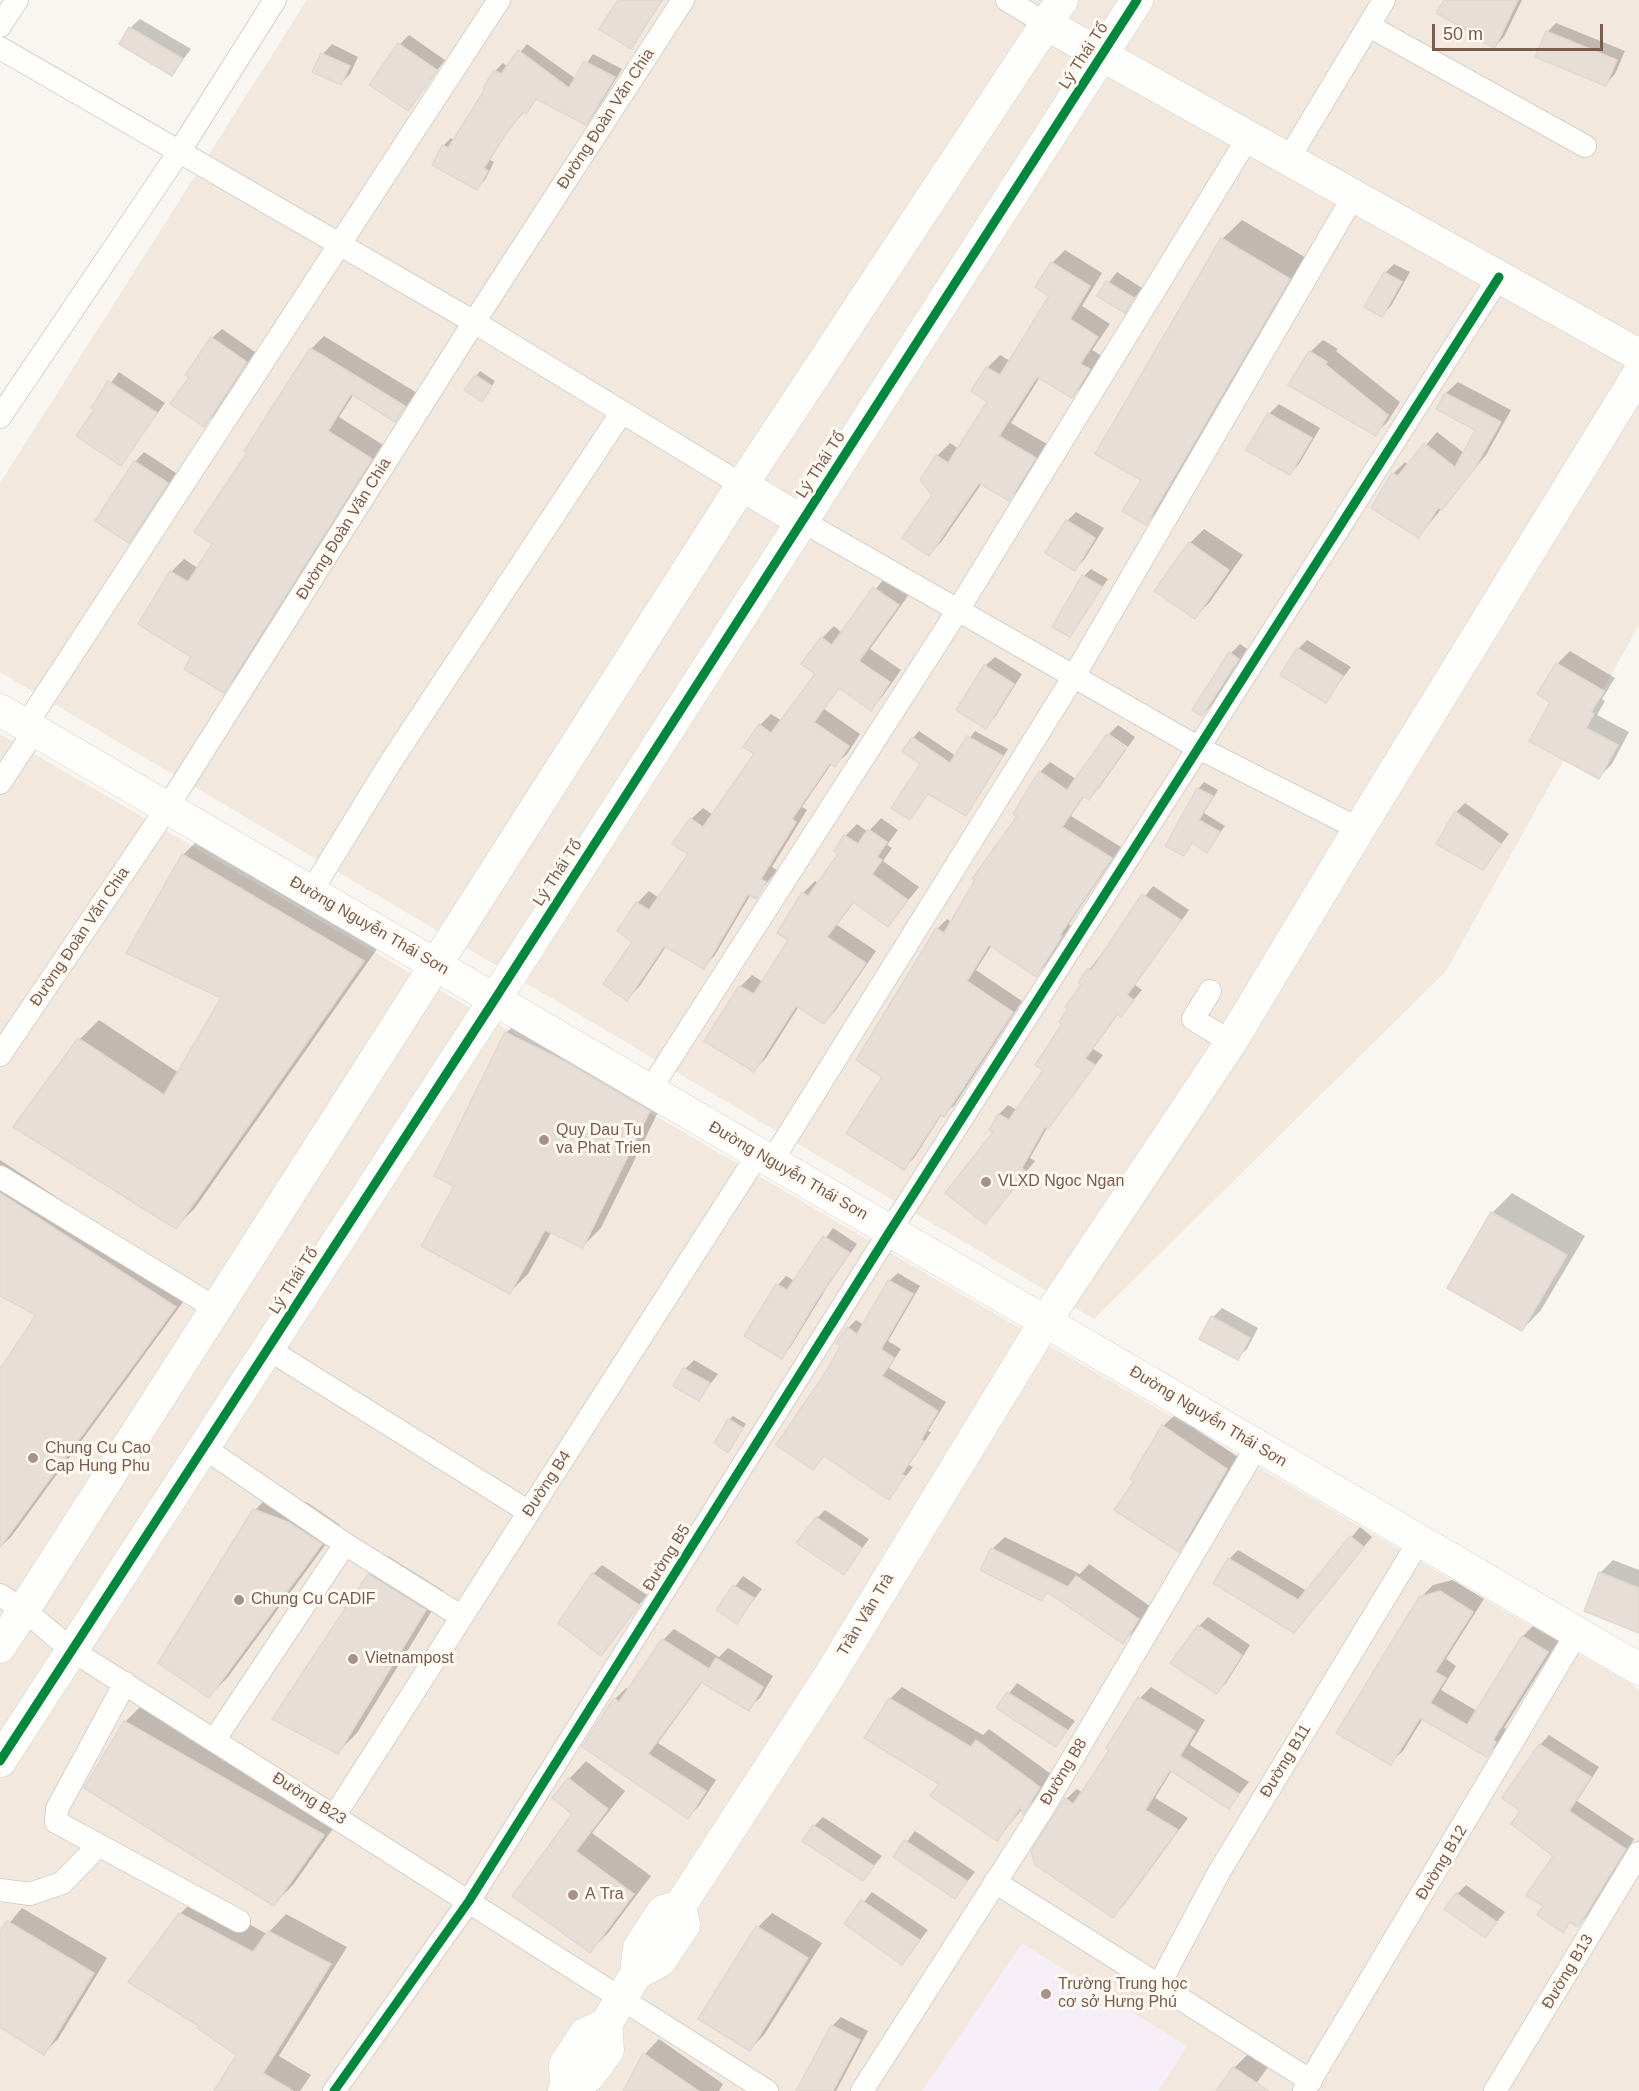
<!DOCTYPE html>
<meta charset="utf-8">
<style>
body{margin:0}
#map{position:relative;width:1639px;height:2091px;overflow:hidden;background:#f9f5f0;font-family:Helvetica,sans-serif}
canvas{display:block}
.scale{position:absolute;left:1432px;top:24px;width:171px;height:27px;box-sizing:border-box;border:3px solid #7a5c4d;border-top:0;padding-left:8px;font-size:18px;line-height:21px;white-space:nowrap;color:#7a5c4d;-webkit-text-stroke:4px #fffaf3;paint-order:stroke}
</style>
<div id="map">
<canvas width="1639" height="2091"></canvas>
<div class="scale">50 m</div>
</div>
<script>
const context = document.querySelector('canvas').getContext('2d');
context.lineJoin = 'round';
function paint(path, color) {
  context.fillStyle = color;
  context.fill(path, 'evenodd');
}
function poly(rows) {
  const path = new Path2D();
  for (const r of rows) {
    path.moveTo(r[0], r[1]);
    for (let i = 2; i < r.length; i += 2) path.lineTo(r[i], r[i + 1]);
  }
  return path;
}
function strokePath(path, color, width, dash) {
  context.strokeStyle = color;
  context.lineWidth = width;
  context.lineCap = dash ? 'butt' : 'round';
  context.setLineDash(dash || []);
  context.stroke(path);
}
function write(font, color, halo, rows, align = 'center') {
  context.font = font + ' Helvetica,sans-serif';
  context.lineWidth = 6;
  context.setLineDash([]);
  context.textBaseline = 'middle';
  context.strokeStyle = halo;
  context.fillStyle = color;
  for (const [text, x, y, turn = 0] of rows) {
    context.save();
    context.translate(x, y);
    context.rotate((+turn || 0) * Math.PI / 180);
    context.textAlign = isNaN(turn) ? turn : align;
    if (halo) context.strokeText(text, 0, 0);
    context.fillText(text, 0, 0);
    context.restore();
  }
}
const residential = poly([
 [307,0,1639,0,1639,625,1446,971,1094,1319,0,672,0,483],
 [0,734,1639,1689,1639,2091,0,2091]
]);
const education = poly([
 [1022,1943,1187,2046,1159,2091,922,2091]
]);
const shadow = poly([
 [618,0,663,0,631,47,619,1],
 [1446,0,1522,0,1504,37,1495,46],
 [140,19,191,49,172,74,130,28],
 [1556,23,1625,51,1615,74,1606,84,1547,32],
 [409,35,445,60,407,109,400,44],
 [332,44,358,57,350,74,341,83,314,71,323,54],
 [527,44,576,79,593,54,622,69,593,116,585,123,538,98,512,125,490,160,494,162,485,180,477,188,443,146,451,138,454,140,488,89,495,71,503,63,508,67],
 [1242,220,1308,259,1165,504,1146,523,1143,479,1222,239],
 [1065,250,1102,273,1082,306,1110,324,1092,350,1102,356,1085,383,1072,396,1040,377,1011,423,1047,444,1022,486,1009,499,982,483,942,541,929,554,937,456,950,443,959,449,989,401,987,368,1000,355,1010,361,1052,295,1052,263],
 [1394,264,1410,272,1391,306,1382,315,1385,273],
 [1117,272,1142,288,1125,311,1099,295],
 [222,329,255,352,213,416,204,425,191,377,212,338],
 [324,336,417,393,395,420,354,394,339,417,383,445,236,678,224,691,193,656,171,572,184,559,198,568,214,543,249,452,246,450,311,349],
 [1323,340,1338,349,1336,351,1400,402,1388,421,1376,434,1310,352],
 [480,371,495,381,486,396,466,390],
 [119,372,165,403,121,464,93,407],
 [1458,382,1511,410,1486,455,1419,536,1393,474,1405,462,1409,465,1437,432,1464,453,1477,429,1438,408,1446,393],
 [1279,404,1320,428,1299,464,1290,473,1269,414],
 [144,452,176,473,138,531,129,541,97,520,135,462],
 [1076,512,1104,528,1084,560,1075,569,1067,521],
 [1204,529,1243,555,1209,603,1195,617,1190,543],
 [1091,569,1108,579,1069,635,1054,627,1084,576],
 [886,576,910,593,870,649,901,670,882,697,871,709,840,688,824,709,860,734,847,754,835,765,832,763,802,807,807,810,772,867,777,870,756,897,751,894,715,955,704,967,667,945,639,987,627,999,637,903,649,891,659,898,690,854,691,819,703,808,713,815,756,753,760,725,771,714,782,721,817,674,822,638,834,626,842,633],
 [1307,640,1351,667,1325,701,1298,649],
 [1240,644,1247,649,1212,705,1202,715,1231,653],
 [1570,651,1615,678,1602,699,1605,701,1597,715,1629,732,1612,764,1599,777,1552,701,1539,694,1557,664],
 [995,657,1022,674,995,717,986,727,985,666],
 [1118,725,1135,737,1128,747,1109,734],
 [919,731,956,756,975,731,1008,749,966,814,929,793,910,819,922,763,913,738],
 [1107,736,1126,750,1099,788,1089,798,1085,795,1071,816,1121,847,1069,924,1071,926,1046,965,1036,975,992,945,976,970,1022,1001,954,1106,942,1114,914,1158,904,1168,885,1077,937,929,947,919,952,922,1019,816,1031,785,1040,772,1050,762,1076,779],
 [1204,782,1218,790,1204,813,1225,826,1207,851,1193,842,1184,854,1198,789],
 [1465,803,1509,834,1483,868,1456,812],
 [881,818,898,830,887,845,892,848,883,861,919,887,888,925,855,901,837,925,876,951,835,1011,824,1022,799,1006,766,1058,754,1070,706,1040,740,987,752,975,763,982,790,939,803,893,815,881,819,884,840,853,836,850,845,836,857,824,868,832],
 [202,836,382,942,195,1208,176,1227,80,1039,99,1020,179,1073,223,998,183,855],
 [1153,886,1189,910,1135,985,1142,990,1121,1015,1119,1013,1093,1049,1103,1055,1047,1128,1030,1158,1035,1161,985,1222,999,1114,1008,1105,1017,1110,1045,1069,1083,985,1080,982],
 [524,1015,668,1092,601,1228,583,1246,552,1231,528,1274,510,1292,456,1185,506,1033],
 [0,1160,194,1287,11,1537,0,1547,0,1371,38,1314,0,1294],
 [1512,1193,1585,1236,1541,1310,1522,1330,1449,1287,1493,1212],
 [833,1228,857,1244,827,1287,790,1348,781,1357,746,1336,778,1285,786,1276,795,1281],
 [898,1273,920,1286,888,1341,901,1349,889,1368,946,1402,928,1431,931,1432,909,1465,913,1467,889,1498,825,1455,813,1468,829,1371,848,1328,856,1320,864,1325,889,1281],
 [1222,1308,1258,1328,1247,1349,1237,1358,1213,1317],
 [694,1360,718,1374,699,1399,685,1369],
 [1175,1415,1238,1457,1190,1539,1178,1550,1136,1480,1163,1426],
 [733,1416,746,1424,728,1451,729,1420],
 [274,1491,308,1503,340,1525,228,1677,209,1696,255,1510],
 [825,1510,869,1539,844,1573,817,1518],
 [1360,1527,1372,1537,1294,1631,1229,1559,1238,1550,1307,1591],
 [1005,1537,1080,1574,1089,1564,1150,1606,1135,1630,1123,1642,1049,1592,1042,1599,992,1549],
 [388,1556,444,1591,357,1733,338,1752,369,1575],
 [1613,1560,1639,1570,1639,1633,1600,1573],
 [602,1565,647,1595,600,1654,593,1574],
 [743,1576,762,1589,737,1622,718,1609],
 [1453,1580,1484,1599,1446,1659,1456,1666,1441,1690,1477,1711,1523,1636,1535,1624,1559,1640,1504,1728,1507,1729,1499,1743,1487,1755,1423,1718,1403,1751,1390,1763,1420,1598,1433,1585],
 [1208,1617,1250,1645,1226,1683,1217,1692,1199,1626],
 [674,1629,719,1657,728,1648,773,1676,760,1698,748,1709,703,1681,658,1743,716,1780,699,1806,688,1817,584,1746,615,1699,626,1688,629,1690,663,1640],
 [1017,1683,1075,1721,1056,1746,998,1708],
 [902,1687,983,1735,989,1729,1051,1774,1034,1801,1023,1812,1023,1808,997,1839,941,1784,866,1738,890,1699],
 [1151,1687,1205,1720,1190,1745,1249,1782,1229,1807,1172,1770,1155,1798,1188,1818,1124,1905,1113,1916,1066,1799,1077,1789,1083,1793,1111,1750,1108,1748,1140,1698],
 [144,1703,342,1816,293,1885,274,1904,125,1722],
 [1549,1735,1599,1767,1577,1801,1634,1839,1587,1916,1578,1925,1572,1921,1563,1931,1545,1906,1555,1855,1522,1811,1504,1797,1540,1745],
 [586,1761,625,1791,592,1833,651,1876,608,1933,590,1951,514,1896,574,1813,569,1779],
 [823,1817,882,1856,863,1879,814,1826],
 [915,1831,975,1872,955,1897,895,1857],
 [1466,1885,1505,1912,1485,1936,1457,1894],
 [872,1892,928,1930,902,1963,846,1924],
 [198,1896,267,1934,286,1914,347,1947,279,2056,311,2075,300,2091,216,2091,238,2054,201,2026,130,1982,180,1914],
 [22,1908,107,1958,58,2039,44,2053,0,2025,0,1934],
 [772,1913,822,1943,764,2035,750,2049,700,2019,758,1927],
 [841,2017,868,2031,836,2091,808,2091,832,2026],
 [659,2039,723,2084,719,2091,624,2091,645,2054],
 [1248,2054,1268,2067,1251,2091,1218,2091,1234,2068]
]);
const building = poly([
 [618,0,662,0,631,49,599,29,618,0],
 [1444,0,1518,0,1495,48,1473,37,1474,34,1436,13,1444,0],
 [129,27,183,59,172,76,119,44,129,27],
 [1546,31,1617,60,1606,86,1535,57,1546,31],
 [398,43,437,70,408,111,369,85,398,43],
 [518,50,569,88,584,61,615,77,586,125,536,99,526,114,523,112,505,135,484,168,488,171,477,190,432,165,442,145,448,148,485,89,483,88,494,70,501,74,518,50],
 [321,53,350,66,341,85,312,72,321,53],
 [1221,238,1290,279,1146,525,1122,511,1141,480,1095,454,1221,238],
 [1051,262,1090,286,1070,319,1098,337,1080,364,1090,369,1072,398,1037,377,999,436,1036,458,1009,501,979,483,929,556,902,538,932,495,920,480,936,455,948,463,987,402,971,391,986,367,1000,375,1049,296,1035,287,1051,262],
 [1384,272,1402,282,1382,317,1364,307,1384,272],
 [1106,281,1134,298,1125,313,1097,296,1106,281],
 [211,337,247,362,204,427,170,404,189,377,185,375,211,337],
 [310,348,405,406,395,422,351,394,328,431,372,459,224,693,184,669,191,657,138,624,170,571,188,582,212,544,194,532,247,453,244,451,310,348],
 [1309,351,1327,362,1325,364,1388,415,1376,436,1288,385,1309,351],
 [475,375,492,386,482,402,464,390,475,375],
 [108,381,157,413,121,466,76,436,94,410,91,408,108,381],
 [1445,393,1501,422,1475,468,1442,510,1438,508,1419,538,1371,508,1392,473,1398,476,1424,443,1455,467,1475,430,1436,409,1445,393],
 [1268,413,1312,438,1290,475,1246,450,1268,413],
 [134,461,168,483,129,543,95,521,134,461],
 [1066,520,1095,538,1075,571,1045,553,1066,520],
 [1189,542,1229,570,1195,619,1154,591,1189,542],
 [1082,575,1102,587,1070,637,1052,627,1082,575],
 [873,587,899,605,859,661,890,682,871,711,839,688,814,722,849,746,835,767,830,763,792,819,796,822,761,879,766,882,756,899,748,894,704,969,664,946,627,1001,603,984,632,942,617,931,636,902,649,910,688,854,672,844,690,818,703,827,754,754,743,747,759,724,771,733,815,674,801,664,821,637,832,645,873,587],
 [1297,648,1343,676,1326,703,1280,675,1297,648],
 [1229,652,1239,659,1202,716,1192,710,1229,652],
 [1556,663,1604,691,1591,712,1594,714,1586,728,1618,745,1599,779,1529,741,1550,702,1537,694,1556,663],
 [984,665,1014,684,986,729,956,710,984,665],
 [1107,734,1126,748,1089,800,1083,796,1062,827,1112,858,1060,935,1062,936,1036,977,989,945,967,981,1013,1012,944,1117,940,1115,904,1170,846,1133,882,1077,856,1060,936,928,944,933,975,880,972,879,1017,816,1013,814,1039,771,1067,790,1107,734],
 [967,736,1003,756,966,816,928,794,910,820,891,808,920,764,902,751,912,737,950,763,967,736],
 [1197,788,1213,796,1199,820,1220,832,1207,853,1192,843,1184,856,1165,846,1197,788],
 [1455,811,1501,844,1483,870,1436,844,1455,811],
 [868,829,887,842,877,857,882,860,872,874,908,900,888,927,853,902,827,937,866,963,824,1024,796,1006,754,1072,704,1041,739,986,754,994,788,940,777,933,802,892,808,896,838,854,834,851,844,835,858,844,868,829],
 [182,854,364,961,176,1229,13,1127,78,1038,164,1095,221,998,126,953,182,854],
 [1142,894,1181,920,1127,995,1134,1000,1121,1017,1117,1014,1085,1059,1095,1065,1048,1129,1045,1127,1022,1168,1027,1172,985,1224,945,1193,993,1132,989,1130,998,1114,1009,1120,1043,1070,1035,1065,1062,1024,1059,1022,1068,1009,1065,1007,1081,985,1078,983,1088,968,1091,971,1142,894],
 [505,1032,564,1061,650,1111,583,1248,545,1230,510,1294,421,1246,454,1186,434,1176,505,1032],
 [0,1193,176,1307,0,1547,0,1369,36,1315,0,1296,0,1193],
 [1491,1212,1567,1255,1522,1331,1447,1288,1491,1212],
 [823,1236,850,1253,818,1298,782,1359,744,1336,776,1284,787,1290,823,1236],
 [888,1280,913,1294,881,1349,894,1358,882,1376,938,1411,921,1440,924,1441,902,1474,905,1476,889,1500,824,1456,813,1470,776,1445,827,1370,840,1346,836,1343,847,1327,857,1334,888,1280],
 [1211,1316,1250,1338,1238,1360,1199,1339,1211,1316],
 [683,1368,710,1383,699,1401,673,1386,683,1368],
 [728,1419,743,1428,728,1453,714,1443,728,1419],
 [1162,1425,1227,1469,1179,1552,1114,1510,1134,1481,1130,1479,1162,1425],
 [253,1509,288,1522,322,1544,209,1698,158,1663,253,1509],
 [816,1517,862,1548,844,1575,796,1543,816,1517],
 [1350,1536,1364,1547,1294,1633,1213,1583,1228,1558,1298,1600,1350,1536],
 [991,1548,1068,1587,1076,1576,1139,1619,1123,1644,1047,1592,1042,1601,980,1570,991,1548],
 [1599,1572,1639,1588,1639,1633,1584,1611,1599,1572],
 [592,1573,639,1605,601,1656,558,1623,592,1573],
 [368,1574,426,1610,338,1754,272,1719,368,1574],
 [733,1585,754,1598,737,1624,716,1610,733,1585],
 [1440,1591,1473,1612,1435,1672,1446,1678,1430,1703,1467,1725,1522,1636,1548,1652,1493,1740,1496,1742,1487,1757,1420,1718,1391,1765,1336,1733,1419,1597,1440,1591],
 [1198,1625,1242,1655,1217,1694,1170,1663,1198,1625],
 [662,1639,709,1669,716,1658,763,1687,749,1711,701,1682,648,1754,706,1791,688,1819,582,1747,614,1698,619,1702,662,1639],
 [1007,1692,1067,1730,1056,1747,996,1708,1007,1692],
 [1138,1697,1195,1731,1180,1756,1239,1794,1229,1809,1170,1770,1145,1810,1178,1830,1113,1918,1035,1865,1031,1851,1065,1798,1073,1804,1085,1787,1109,1750,1106,1748,1138,1697],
 [889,1698,971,1747,976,1740,1040,1787,1023,1815,1021,1807,997,1841,930,1796,939,1784,864,1738,889,1698],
 [124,1721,324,1835,274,1906,84,1788,124,1721],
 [1539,1744,1591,1777,1569,1811,1626,1849,1578,1927,1570,1922,1563,1933,1537,1915,1543,1906,1526,1895,1553,1856,1511,1824,1520,1811,1502,1798,1539,1744],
 [568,1778,608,1809,576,1851,634,1894,590,1953,512,1896,572,1814,552,1798,568,1778],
 [813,1825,874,1866,863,1881,802,1841,813,1825],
 [904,1840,967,1881,955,1899,893,1857,904,1840],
 [1456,1893,1497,1922,1485,1938,1444,1909,1456,1893],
 [861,1900,920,1940,902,1965,844,1924,861,1900],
 [179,1913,253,1952,268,1931,331,1964,263,2073,293,2091,214,2091,236,2055,197,2028,199,2026,128,1982,179,1913],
 [7,1921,94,1973,44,2055,0,2027,0,1931,7,1921],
 [756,1926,808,1958,750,2051,698,2019,756,1926],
 [831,2025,860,2040,833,2091,796,2091,831,2025],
 [643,2053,699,2091,623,2091,643,2053],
 [1233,2067,1269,2091,1216,2091,1233,2067]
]);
const street = poly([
 [1007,0,1046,24],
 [0,26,17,0],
 [1369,26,1585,146],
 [0,48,474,322,742,485],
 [1289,158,1384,0],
 [0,417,179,152,275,0],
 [802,521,1199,748,1359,829],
 [26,725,499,0],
 [0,783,35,730],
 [311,892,390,763,622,412],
 [1210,991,1193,1019,1231,1042],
 [0,1055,167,808,474,322,683,0],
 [650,1090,958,610,1249,136],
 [772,1161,1074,676,1354,195],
 [0,1177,217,1309],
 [268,1349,529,1512],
 [203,1447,345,1544,462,1617],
 [0,1595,24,1610,73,1651,767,2091],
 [125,1683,57,1809,56,1822,239,1921],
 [215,1739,345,1544],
 [335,1815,758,1154],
 [995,1882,1311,2081],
 [0,1890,30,1894,62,1883,98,1846],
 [1159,1985,1219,1872,1419,1541],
 [334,2091,469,1901,890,1231,1499,277],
 [862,2091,1045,1805,1257,1446],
 [1304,2091,1577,1633],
 [1495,2091,1639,1853]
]);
const secondary = poly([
 [1046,24,1639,355],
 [742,485,802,521],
 [0,710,1639,1669],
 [0,1647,742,485,1062,0],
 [0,1761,495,999,1137,0],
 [636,1974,660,1961,684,1925,680,1906],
 [606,2024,636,1974,639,1948,663,1911,680,1906,828,1678,1046,1320,1231,1042,1359,829,1639,373],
 [566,2087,565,2065,585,2034,606,2024],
 [564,2091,566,2087,589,2076,608,2050,606,2024]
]);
const cycleway = poly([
 [0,1761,495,999,1137,0],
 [334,2091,469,1901,890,1231,1499,277]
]);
const markers = [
 [544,1140,6,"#a69286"],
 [986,1182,6,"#a69286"],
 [33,1458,6,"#a69286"],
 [239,1600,6,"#a69286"],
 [353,1659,6,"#a69286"],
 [573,1895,6,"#a69286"],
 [1046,1994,6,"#a69286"]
];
const streetNames = [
 ["Lý Thái Tổ",1084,56,-57],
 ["Đường Đoàn Văn Chia",606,119,-57],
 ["Lý Thái Tổ",821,465,-57],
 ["Đường Đoàn Văn Chia",344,529,-58],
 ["Lý Thái Tổ",558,873,-57],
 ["Đường Nguyễn Thái Sơn",369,926,30],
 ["Đường Đoàn Văn Chia",80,937,-56],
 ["Đường Nguyễn Thái Sơn",788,1171,30],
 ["Lý Thái Tổ",294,1281,-57],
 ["Đường Nguyễn Thái Sơn",1208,1417,31],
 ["Đường B4",547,1484,-57],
 ["Đường B5",667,1558,-58],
 ["Trần Văn Trà",866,1615,-59],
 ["Đường B11",1286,1761,-59],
 ["Đường B8",1064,1772,-59],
 ["Đường B23",309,1799,32],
 ["Đường B12",1442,1863,-59],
 ["Đường B13",1568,1972,-59]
];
const poiNames = [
 ["Quy Dau Tu",556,1131],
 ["va Phat Trien",556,1149],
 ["VLXD Ngoc Ngan",998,1182],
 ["Chung Cu Cao",45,1449],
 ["Cap Hung Phu",45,1467],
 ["Chung Cu CADIF",251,1600],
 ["Vietnampost",365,1659],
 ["A Tra",585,1895],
 ["Trường Trung học",1058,1985],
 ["cơ sở Hưng Phú",1058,2003]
];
paint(residential, '#f2e8de');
paint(education, '#f6eef6');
paint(shadow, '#0003');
paint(building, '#e6ded7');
strokePath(building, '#e2d8d2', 1.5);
strokePath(street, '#d7d1cb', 24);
strokePath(secondary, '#d9d2cb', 33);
strokePath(street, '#fefefd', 22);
strokePath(secondary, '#fefefd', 32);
strokePath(cycleway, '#00873e', 9);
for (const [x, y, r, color] of markers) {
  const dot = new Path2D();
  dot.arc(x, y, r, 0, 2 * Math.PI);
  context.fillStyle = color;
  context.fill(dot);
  strokePath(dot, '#fffaf3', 2);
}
write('16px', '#7a5c4d', '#fffaf3', streetNames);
write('16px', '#7a5c4d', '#fffaf3', poiNames, 'left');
</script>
